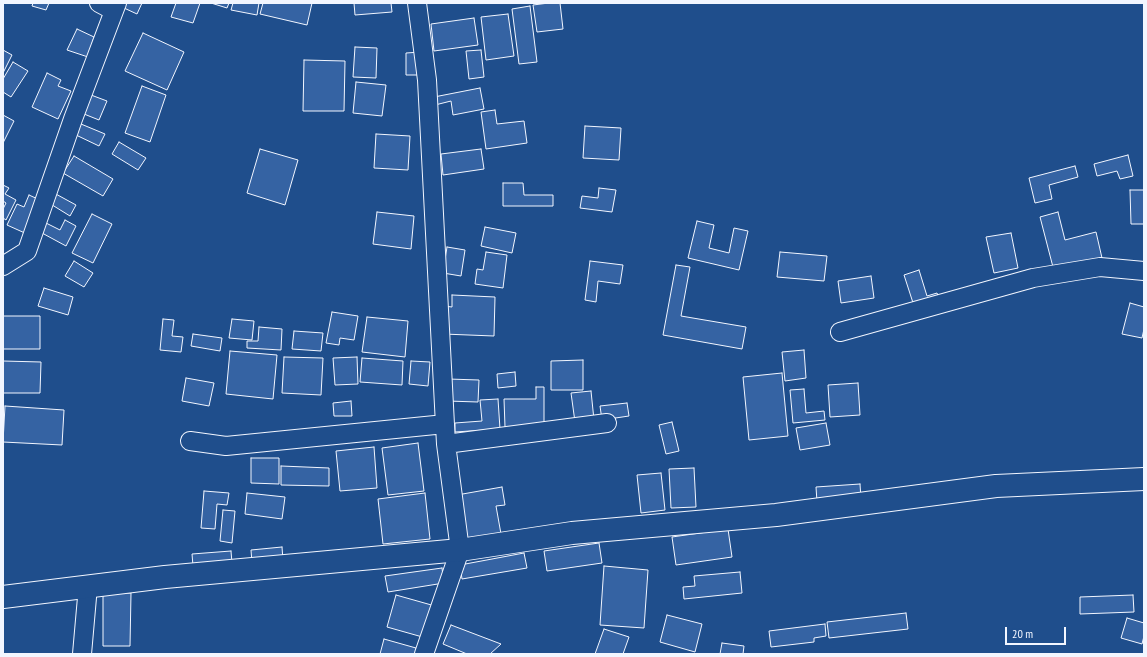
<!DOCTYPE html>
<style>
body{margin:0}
#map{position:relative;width:1147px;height:657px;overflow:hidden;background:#1f4e8c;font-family:"PT Sans Narrow",sans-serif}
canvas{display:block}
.frame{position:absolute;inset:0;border:4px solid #f2f6ff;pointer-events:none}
.scale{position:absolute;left:1005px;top:627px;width:61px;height:18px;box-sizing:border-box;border:2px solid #f2f6ff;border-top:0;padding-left:5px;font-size:12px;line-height:14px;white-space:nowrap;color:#f2f6ff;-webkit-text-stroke:3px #1f4e8c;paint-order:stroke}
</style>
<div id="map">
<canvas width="1147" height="657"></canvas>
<div class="frame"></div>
<div class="scale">20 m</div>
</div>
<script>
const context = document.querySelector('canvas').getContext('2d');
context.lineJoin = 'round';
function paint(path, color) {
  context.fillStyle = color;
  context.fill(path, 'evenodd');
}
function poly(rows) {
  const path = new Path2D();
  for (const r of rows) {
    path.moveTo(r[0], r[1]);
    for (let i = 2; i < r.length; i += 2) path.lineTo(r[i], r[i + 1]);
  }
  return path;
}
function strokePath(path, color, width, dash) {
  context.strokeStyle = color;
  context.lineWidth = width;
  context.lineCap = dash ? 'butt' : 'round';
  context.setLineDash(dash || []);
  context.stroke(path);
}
const building = poly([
 [33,3,49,3,46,10,32,6,33,3],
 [127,3,142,3,137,14,124,8,127,3],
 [176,3,200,3,193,23,171,17,176,3],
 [211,3,229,3,227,8,211,3],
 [233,3,259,3,257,15,231,10,233,3],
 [263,3,312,3,307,25,260,14,263,3],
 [354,3,391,3,392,12,355,15,354,3],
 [549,3,560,3,563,29,537,32,533,5,549,3],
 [530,6,537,62,519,64,512,9,530,6],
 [508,14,514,56,486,60,481,17,508,14],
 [474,18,478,45,434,51,431,24,474,18],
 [77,29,94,37,88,57,67,50,77,29],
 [143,33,184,52,167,90,125,71,143,33],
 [355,47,377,48,376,78,353,77,355,47],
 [3,50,12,55,3,73,3,50],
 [481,50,484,77,469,79,466,51,481,50],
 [421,52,421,75,406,75,406,53,421,52],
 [304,60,345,61,344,111,303,111,304,60],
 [13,62,28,71,11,97,3,92,3,79,13,62],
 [47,73,61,80,58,86,71,91,58,119,32,107,47,73],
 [356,82,386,85,382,116,353,113,356,82],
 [142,86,166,95,150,142,125,133,142,86],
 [480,88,484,109,453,115,451,101,435,105,434,97,480,88],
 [91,95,107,101,99,120,84,114,91,95],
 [495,110,497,124,524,121,527,143,486,149,481,112,495,110],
 [3,115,14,121,3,143,3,115],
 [81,124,105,134,99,146,76,135,81,124],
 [585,126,621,128,619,160,583,158,585,126],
 [376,134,410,136,408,170,374,168,376,134],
 [119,142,146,158,138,170,112,154,119,142],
 [260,149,298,160,285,205,247,193,260,149],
 [481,149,484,169,443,175,441,154,481,149],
 [1128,155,1133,176,1120,179,1117,171,1097,176,1094,164,1128,155],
 [74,156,113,179,103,196,63,173,74,156],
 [1075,166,1078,177,1049,185,1052,199,1035,203,1029,178,1075,166],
 [503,183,523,183,524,195,553,195,553,206,503,206,503,183],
 [3,185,9,188,5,194,16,200,6,220,3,218,3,209,6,203,3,201,3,185],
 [599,188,616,190,612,212,580,208,582,196,598,198,599,188],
 [1130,190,1144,190,1144,224,1131,224,1130,190],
 [54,193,76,205,70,216,49,203,54,193],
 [29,195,42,201,27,234,7,225,17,204,24,207,29,195],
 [377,212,414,216,411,249,373,244,377,212],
 [1058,212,1065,240,1096,232,1102,258,1054,271,1040,217,1058,212],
 [92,214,112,224,93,263,72,253,92,214],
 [65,220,76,226,66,246,42,233,46,223,60,230,65,220],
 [697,221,714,225,709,248,729,253,734,228,748,231,739,270,688,258,697,221],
 [485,227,516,233,512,253,481,246,485,227],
 [1011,233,1018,268,994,273,986,237,1011,233],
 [447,247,465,250,461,276,443,273,447,247],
 [486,252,507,255,503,288,475,284,477,269,483,270,486,252],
 [780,252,827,256,824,281,777,277,780,252],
 [74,261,93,273,84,287,65,276,74,261],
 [590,261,623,265,620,284,598,281,596,302,585,300,590,261],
 [676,265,690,267,681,316,746,327,742,349,663,335,676,265],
 [919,270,927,296,937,293,940,301,915,309,904,275,919,270],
 [871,276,874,298,841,303,838,281,871,276],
 [44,288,73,297,68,315,38,306,44,288],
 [452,295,495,297,494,336,443,334,444,306,452,307,452,295],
 [1130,303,1144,307,1144,329,1142,338,1122,334,1130,303],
 [332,312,358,316,354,340,340,338,339,345,326,343,332,312],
 [3,316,40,316,40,349,3,349,3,316],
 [367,317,408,321,405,357,362,352,367,317],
 [163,319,174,320,172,336,183,337,181,352,160,350,163,319],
 [232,319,254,321,252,340,229,338,232,319],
 [259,327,282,329,281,350,247,348,247,341,258,341,259,327],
 [294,331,323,333,321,351,292,349,294,331],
 [193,334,222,338,220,351,191,346,193,334],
 [804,350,806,378,785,381,782,352,804,350],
 [230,351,277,355,273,399,226,394,230,351],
 [284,357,323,358,321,395,282,393,284,357],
 [357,357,358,384,335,385,333,358,357,357],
 [362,358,403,361,402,385,360,382,362,358],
 [583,360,583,390,551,390,551,361,583,360],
 [3,361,41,362,40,393,3,393,3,361],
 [411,361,430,362,428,386,409,384,411,361],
 [515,372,516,386,498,388,497,374,515,372],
 [782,373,788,436,749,440,743,377,782,373],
 [186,378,214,383,209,406,182,401,186,378],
 [448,379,479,380,478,402,447,401,448,379],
 [858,383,860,415,830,417,828,385,858,383],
 [536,387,544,387,544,426,505,427,504,399,536,399,536,387],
 [804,389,806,413,824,411,825,420,793,423,790,390,804,389],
 [591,391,594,420,575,422,571,393,591,391],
 [498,399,500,429,455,432,455,423,482,421,480,400,498,399],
 [351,401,352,416,334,416,333,403,351,401],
 [627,403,629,416,602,420,600,406,627,403],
 [5,406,64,410,62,445,3,442,5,406],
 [672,422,679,451,666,454,659,425,672,422],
 [826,423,830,445,800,450,796,428,826,423],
 [418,443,424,491,388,495,382,448,418,443],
 [374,447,377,488,340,491,336,451,374,447],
 [251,458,279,458,279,484,251,483,251,458],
 [281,466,329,468,329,486,281,485,281,466],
 [694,468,696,507,671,508,669,469,694,468],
 [661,473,665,510,641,513,637,475,661,473],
 [860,484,861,499,817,502,816,487,860,484],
 [502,487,505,505,496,506,501,534,464,541,457,495,502,487],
 [204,491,229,493,227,505,217,504,215,529,201,528,204,491],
 [247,493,285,497,282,519,245,514,247,493],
 [425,493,430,539,383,544,378,499,425,493],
 [223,510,235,511,232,543,220,541,223,510],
 [728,529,732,557,676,565,672,537,728,529],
 [599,543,602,563,547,571,544,551,599,543],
 [282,547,283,560,252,563,251,550,282,547],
 [231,551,232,563,193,566,192,554,231,551],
 [524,553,527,568,462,579,460,565,524,553],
 [604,566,648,570,644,628,600,625,604,566],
 [442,568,444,583,388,592,385,576,442,568],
 [740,572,742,593,684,599,683,587,695,586,694,576,740,572],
 [103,592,131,593,130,646,103,646,103,592],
 [396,595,435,606,426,638,387,627,396,595],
 [1133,595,1134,612,1080,614,1080,597,1133,595],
 [906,613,908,629,829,638,827,622,906,613],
 [667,615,702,624,695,652,660,642,667,615],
 [1127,618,1144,623,1144,636,1142,644,1121,638,1127,618],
 [825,624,826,636,814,638,814,642,771,647,769,631,825,624],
 [451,625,501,644,490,654,467,654,443,644,451,625],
 [604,629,629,637,623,654,595,654,604,629],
 [384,639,416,648,415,654,380,654,384,639],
 [722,643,744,646,743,654,720,654,722,643]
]);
const street = poly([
 [99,3,114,11],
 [417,3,427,80,446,444,460,550,424,654],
 [3,266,27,251,73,119,117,3],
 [840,332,1033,278,1100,267,1144,271],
 [190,441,226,446,445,424],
 [446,444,607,423],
 [82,654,88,586]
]);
const secondary = poly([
 [3,597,165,577,460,550,572,533,776,515,996,486,1144,479]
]);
paint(building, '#3563a3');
strokePath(building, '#f2f6ff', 1);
strokePath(street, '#f2f6ff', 20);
strokePath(secondary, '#f2f6ff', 24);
strokePath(street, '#1f4e8c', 18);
strokePath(secondary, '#1f4e8c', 22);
</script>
